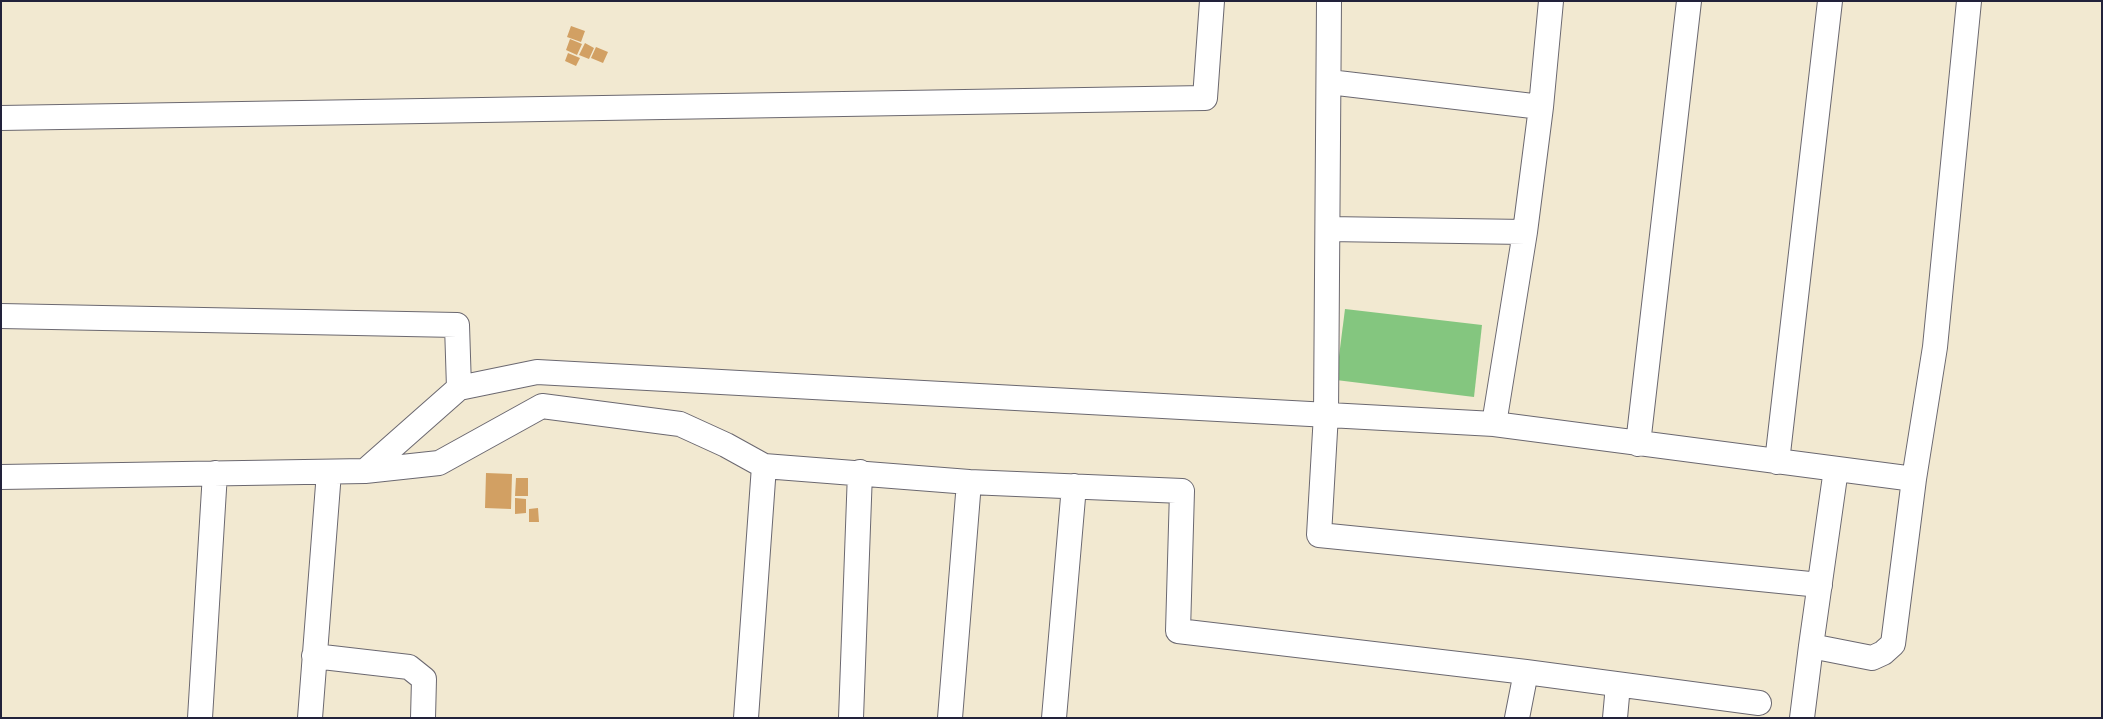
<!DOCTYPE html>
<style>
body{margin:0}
#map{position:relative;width:2103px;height:719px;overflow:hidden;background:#f2e9d1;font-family:Alegreya,serif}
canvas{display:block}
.frame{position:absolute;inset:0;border:2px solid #22223b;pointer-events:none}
</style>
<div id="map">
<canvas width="2103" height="719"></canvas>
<div class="frame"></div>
</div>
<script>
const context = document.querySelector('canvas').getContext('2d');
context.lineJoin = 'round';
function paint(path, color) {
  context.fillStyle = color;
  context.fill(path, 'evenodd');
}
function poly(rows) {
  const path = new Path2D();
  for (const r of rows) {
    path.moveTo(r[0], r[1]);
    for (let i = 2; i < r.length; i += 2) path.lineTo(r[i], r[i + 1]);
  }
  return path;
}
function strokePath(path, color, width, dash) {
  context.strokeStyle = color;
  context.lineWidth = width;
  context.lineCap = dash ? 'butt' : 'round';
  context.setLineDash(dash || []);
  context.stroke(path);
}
const green = poly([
 [1345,309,1482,325,1474,397,1336,380]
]);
const building = poly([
 [571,26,585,31,581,42,567,37],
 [570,39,582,44,577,55,566,50],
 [585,43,594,48,589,59,579,55],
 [596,47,608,52,603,63,591,58],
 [568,53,580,58,576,66,565,61],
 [486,473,512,474,511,509,485,508],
 [516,478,528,478,528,496,515,496],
 [515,498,526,499,526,513,515,514],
 [538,508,539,522,529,522,529,509]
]);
const street = poly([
 [1329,1,1326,414,1319,535,1820,585],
 [1329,82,1541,107],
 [1,118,1205,98,1212,1],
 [1328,229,1525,232],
 [1,316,457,325,459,388],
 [1494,424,1525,232,1541,107,1551,1],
 [1638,444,1689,1],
 [1777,462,1830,1],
 [365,471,459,388,537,372,1494,424,1914,479],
 [1,477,365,471,439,463,542,406,680,424,726,445,764,466,969,482,1182,491,1178,631,1526,672,1759,703],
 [1811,646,1872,658,1883,653,1893,644,1914,479,1935,347,1969,1],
 [314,656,409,667,424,679,423,718],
 [200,718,215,473],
 [310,718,329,472],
 [746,718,764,466],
 [851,718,860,472],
 [950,718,969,482],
 [1054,718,1074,486],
 [1517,718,1526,672],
 [1615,718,1618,685],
 [1802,718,1811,646,1836,469]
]);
paint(green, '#84c67f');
paint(building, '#d2a063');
strokePath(street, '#6b6870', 26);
strokePath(street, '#fff', 24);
</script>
